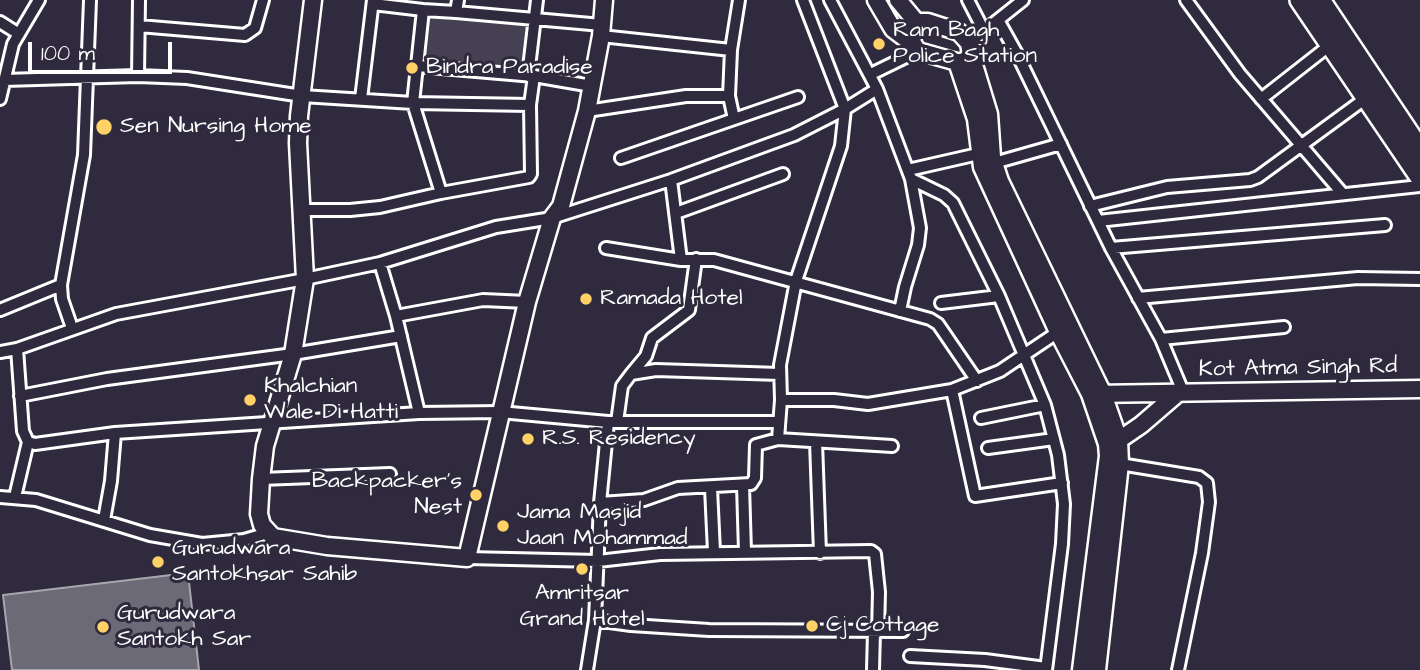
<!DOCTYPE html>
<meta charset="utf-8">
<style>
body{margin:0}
#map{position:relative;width:1420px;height:670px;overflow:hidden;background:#2f2a3d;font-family:"Architects Daughter",sans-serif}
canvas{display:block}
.scale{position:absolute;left:28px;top:42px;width:144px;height:32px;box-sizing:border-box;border:4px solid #fff;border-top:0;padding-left:9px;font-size:21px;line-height:24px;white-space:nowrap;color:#fff;-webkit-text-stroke:5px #2f2a3d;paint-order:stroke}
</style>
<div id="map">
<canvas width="1420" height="670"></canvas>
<div class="scale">100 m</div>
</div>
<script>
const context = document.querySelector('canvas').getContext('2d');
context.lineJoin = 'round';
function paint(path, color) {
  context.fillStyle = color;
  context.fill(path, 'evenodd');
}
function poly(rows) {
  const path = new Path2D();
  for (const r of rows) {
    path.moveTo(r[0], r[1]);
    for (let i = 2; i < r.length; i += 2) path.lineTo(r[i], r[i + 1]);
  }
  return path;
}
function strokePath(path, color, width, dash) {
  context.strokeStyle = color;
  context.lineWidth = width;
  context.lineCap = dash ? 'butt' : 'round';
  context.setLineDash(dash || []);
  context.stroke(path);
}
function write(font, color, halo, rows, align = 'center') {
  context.font = font + ' "Architects Daughter",sans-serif';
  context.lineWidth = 6;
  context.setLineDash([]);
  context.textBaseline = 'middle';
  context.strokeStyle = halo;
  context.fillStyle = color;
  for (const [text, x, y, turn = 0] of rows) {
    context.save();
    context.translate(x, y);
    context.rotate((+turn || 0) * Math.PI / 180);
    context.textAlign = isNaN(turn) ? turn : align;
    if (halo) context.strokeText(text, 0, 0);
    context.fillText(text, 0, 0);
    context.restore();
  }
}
const green = poly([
 [428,13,531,23,526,74,424,64]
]);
const water = poly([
 [188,573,199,670,12,670,3,595,188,573]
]);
const street = poly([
 [458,0,456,12,423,10,413,103,441,193,529,177,531,174,530,105],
 [968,0,984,31],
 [1186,0,1240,74,1342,193],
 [373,4,423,10],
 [456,12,602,25],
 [998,20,1017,54,1111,248,1161,339,1184,394],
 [0,22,19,34],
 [139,26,245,35,255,28,263,0],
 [601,36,731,50],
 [969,43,1023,0],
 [418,66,534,76],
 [871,74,918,51],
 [138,76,139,0],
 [528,76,537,0],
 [4,80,138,76,187,78,302,96,413,103,530,105,534,76,592,86],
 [877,89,911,179,920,228,918,245,905,287,900,311],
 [0,99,13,44,39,0],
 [361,99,373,0],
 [1261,99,1330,45],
 [587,111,686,96,729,96],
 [734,119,729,96,731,50,739,0],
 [621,158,798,97],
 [994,163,1061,144],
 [908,170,987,152],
 [911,179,944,195,953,203,999,296,1045,405,1058,455,1064,504,1062,544,1046,670],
 [671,180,681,260],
 [1090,206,1167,187,1250,180,1258,177,1366,98],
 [303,210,350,210,380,207,441,193],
 [676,213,783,174],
 [1098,221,1420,186],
 [606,248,681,260,714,260,930,319,938,324,977,381],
 [1111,248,1385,225],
 [380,263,396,316,483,300,527,302],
 [1138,298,1358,278,1420,279],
 [941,303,999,296],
 [0,310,61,285],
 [396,316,419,413],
 [72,328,62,299,61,285,84,155,90,0],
 [1161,339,1284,327],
 [17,349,116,314,305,279,380,263,496,227,552,218,671,180,794,135,845,109,877,89,830,0],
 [0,352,17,349,23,431,28,442,35,444,115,433,419,413,500,412,608,422,779,422],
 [631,374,646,356,652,338,689,310,696,259],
 [952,390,975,496,1062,483],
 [20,396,107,379,293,354,401,336],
 [781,400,834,400,868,404,952,390,1000,371,1058,332],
 [981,418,1045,405],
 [617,422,622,386,631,374,656,370,780,374],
 [778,439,781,400,780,365,796,281,841,146,845,109,803,0],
 [816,442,820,553],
 [988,448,1054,439],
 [1120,464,1199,477,1207,483,1209,502,1202,553,1178,670],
 [261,479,390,474],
 [743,485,745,552],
 [711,488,714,552],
 [0,497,36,500,150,535,202,544,244,540,268,533],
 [15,497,28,442],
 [600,503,644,500,678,488,751,484,755,478,756,445,778,439,892,446],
 [104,520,111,481,115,433],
 [467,558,598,561,660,554,871,551,875,554,879,592,878,632],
 [595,620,631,625,709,630,903,631],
 [910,656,985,660,1046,668],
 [587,670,595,620,600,503,608,422],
 [873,670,874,632]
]);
const secondary = poly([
 [313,0,299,116,298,143,305,279,293,354,265,446,261,479,259,514,262,525,273,537,327,546,467,558,527,302,552,218,561,206,587,111,601,36,604,0],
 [876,0,893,29,913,44],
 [898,0,918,24],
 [921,22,928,22,959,32,969,43,971,55,964,62,957,62,918,51,913,44,912,34,921,22],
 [971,55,989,114,992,157,1000,181,1103,394,1119,440,1120,464,1097,670],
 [957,62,976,119,982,167,1058,332,1090,394,1107,444,1108,456,1081,670],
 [1094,394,1420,389],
 [1119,440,1141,425,1177,394]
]);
const highway = poly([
 [1300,0,1420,177],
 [1320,0,1420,150]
]);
const markers = [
 [879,44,7,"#ffd166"],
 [412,68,7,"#ffd166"],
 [104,127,9,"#ffd166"],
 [586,299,7,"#ffd166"],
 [250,400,7,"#ffd166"],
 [528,439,7,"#ffd166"],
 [476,495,7,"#ffd166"],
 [503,526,7,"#ffd166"],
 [158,562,7,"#ffd166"],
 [582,569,7,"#ffd166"],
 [812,626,7,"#ffd166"],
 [103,627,7,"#ffd166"]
];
const poiNames = [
 ["Ram Bagh",893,31],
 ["Police Station",893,57],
 ["Bindra Paradise",426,68],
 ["Sen Nursing Home",120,127],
 ["Ramada Hotel",600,299],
 ["Khalchian",264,387],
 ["Wale Di Hatti",264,413],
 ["R.S. Residency",542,439],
 ["Backpacker’s",462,482,"right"],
 ["Nest",462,508,"right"],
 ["Jama Masjid",517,513],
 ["Jaan Mohammad",517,539],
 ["Gurudwara",172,549],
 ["Santokhsar Sahib",172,575],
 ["Amritsar",582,594,"center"],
 ["Grand Hotel",582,620,"center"],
 ["Gurudwara",117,614],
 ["Santokh Sar",117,640],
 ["Cj Cottage",826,626]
];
const streetNames = [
 ["Kot Atma Singh Rd",1298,369,-1]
];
paint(green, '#464152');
paint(water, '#6d6a77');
strokePath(water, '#a7a6ad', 2);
strokePath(street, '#fff', 16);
strokePath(secondary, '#fff', 21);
strokePath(highway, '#fff', 24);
strokePath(street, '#2f2a3d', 10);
strokePath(secondary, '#2f2a3d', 16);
strokePath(highway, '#2f2a3d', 19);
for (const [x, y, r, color] of markers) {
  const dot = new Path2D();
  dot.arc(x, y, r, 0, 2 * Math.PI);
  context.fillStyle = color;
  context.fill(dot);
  strokePath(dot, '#2f2a3d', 2.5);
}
write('23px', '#fff', '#2f2a3d', poiNames, 'left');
write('23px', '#fff', '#2f2a3d', streetNames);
</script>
